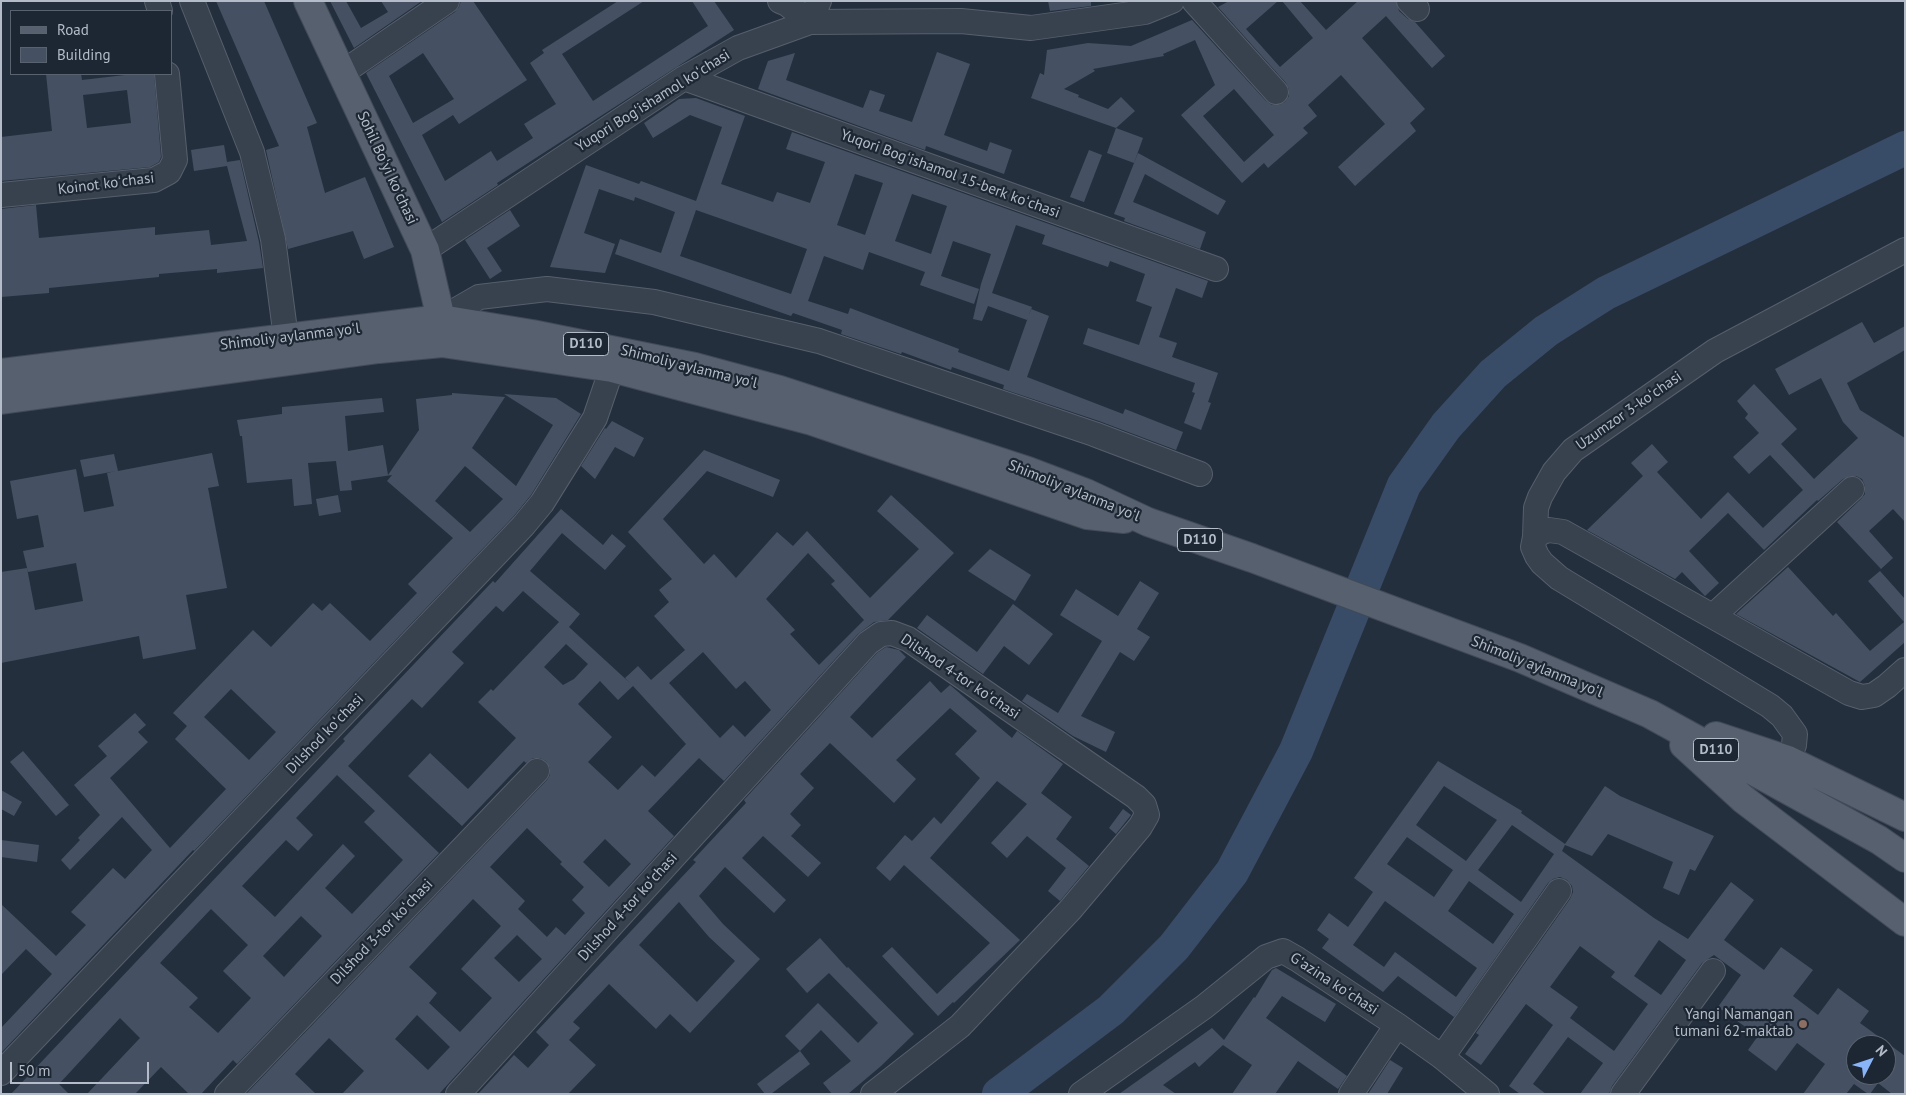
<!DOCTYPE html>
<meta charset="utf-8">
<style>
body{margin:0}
#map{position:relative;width:1906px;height:1095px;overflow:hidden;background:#242f3e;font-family:"PT Sans",sans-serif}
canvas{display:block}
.frame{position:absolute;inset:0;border:2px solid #b4bcc9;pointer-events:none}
.legend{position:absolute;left:10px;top:10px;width:162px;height:65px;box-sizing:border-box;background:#1d2633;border:1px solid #59626f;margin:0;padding:6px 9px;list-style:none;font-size:15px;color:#b4bcc9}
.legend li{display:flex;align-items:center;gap:10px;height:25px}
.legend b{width:25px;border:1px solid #59626f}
.north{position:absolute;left:1846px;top:1035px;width:50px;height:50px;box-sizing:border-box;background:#1d2633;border:1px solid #59626f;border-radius:50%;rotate:49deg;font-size:14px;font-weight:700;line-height:20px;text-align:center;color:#b4bcc9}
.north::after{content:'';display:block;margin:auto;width:18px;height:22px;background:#8ab4f8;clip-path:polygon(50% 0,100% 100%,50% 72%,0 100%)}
.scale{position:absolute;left:10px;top:1062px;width:139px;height:22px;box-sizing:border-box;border:2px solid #b4bcc9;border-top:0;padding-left:6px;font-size:15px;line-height:18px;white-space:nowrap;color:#b4bcc9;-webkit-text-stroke:4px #1d2633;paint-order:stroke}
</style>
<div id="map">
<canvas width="1906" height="1095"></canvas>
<div class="frame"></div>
<ul class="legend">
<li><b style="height:6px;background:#56606e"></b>Road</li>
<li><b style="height:14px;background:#455162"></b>Building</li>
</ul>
<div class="north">N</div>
<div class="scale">50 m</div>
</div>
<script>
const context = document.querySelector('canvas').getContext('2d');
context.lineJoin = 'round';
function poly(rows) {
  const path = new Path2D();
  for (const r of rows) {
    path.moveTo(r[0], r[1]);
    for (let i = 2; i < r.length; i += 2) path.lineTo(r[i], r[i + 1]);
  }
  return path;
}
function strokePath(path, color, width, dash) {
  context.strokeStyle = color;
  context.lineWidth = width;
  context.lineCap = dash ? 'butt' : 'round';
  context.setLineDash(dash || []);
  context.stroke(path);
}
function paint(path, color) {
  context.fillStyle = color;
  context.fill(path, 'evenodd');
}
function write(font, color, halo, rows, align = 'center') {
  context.font = font + ' "PT Sans",sans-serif';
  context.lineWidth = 4.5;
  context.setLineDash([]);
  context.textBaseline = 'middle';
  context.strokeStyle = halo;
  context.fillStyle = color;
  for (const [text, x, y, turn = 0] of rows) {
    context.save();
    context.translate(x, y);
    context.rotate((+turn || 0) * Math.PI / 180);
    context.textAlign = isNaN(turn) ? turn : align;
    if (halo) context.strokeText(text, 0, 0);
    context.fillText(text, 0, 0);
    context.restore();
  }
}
const river = poly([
 [999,1094,1111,1010,1174,947,1232,872,1296,751,1404,485,1446,426,1493,374,1546,331,1606,293,1905,148]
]);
const building = poly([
 [216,1,264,1,317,123,307,127,325,193,365,177,394,247,364,259,353,231,288,249,266,150,279,146],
 [330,1,346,1,361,28,388,12,381,1,422,1,354,48],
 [461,1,473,1,527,80,459,124,453,115,422,135,445,181,491,151,497,161,533,138,524,124,556,104,530,63,544,53,542,50,618,1,644,1,562,54,593,101,708,26,692,1,714,1,734,30,497,183,498,185,442,222,366,73,455,12,459,7],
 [423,53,454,99,413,123,389,76],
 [1048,1,1091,1,1091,6,1050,11],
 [1229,1,1278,1,1246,29,1280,67,1313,38,1282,1,1300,1,1326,30,1358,1,1396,1,1399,11,1408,19,1415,22,1445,56,1432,68,1386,16,1362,38,1425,109,1410,123,1416,131,1355,186,1338,167,1385,124,1341,75,1308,105,1317,116,1303,128,1308,133,1268,168,1264,163,1242,183,1181,115,1215,85,1195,40,1163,54,1164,56,1093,69,1095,71,1064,89,1079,95,1078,97,1108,109,1121,97,1135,111,1116,128,1031,98,1040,73,1044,75,1047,50,1088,43,1131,46,1192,20,1266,101,1272,105,1279,105,1285,102,1289,96,1289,89,1286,83,1218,7],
 [1234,89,1274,135,1244,162,1203,116],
 [937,52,970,64,944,135,987,151,990,142,1012,150,1004,174,926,146,925,150,758,89,768,61,795,53,786,80,863,108,870,90,885,95,879,111,912,122],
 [46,74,81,74,82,80,125,75,125,74,154,74,161,157,159,162,150,167,1,181,1,137,52,131],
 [127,90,131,123,87,128,83,95],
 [696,98,745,116,721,184,773,202,777,192,810,203,825,162,786,149,792,132,1208,281,1202,298,1176,288,1159,337,1177,343,1172,357,1218,373,1208,402,1211,403,1201,430,1184,423,1195,393,1192,392,1195,383,1083,344,1088,328,1139,345,1152,307,1136,301,1145,274,1110,261,1108,267,1042,244,1045,235,1016,225,992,293,1032,307,1027,320,988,306,982,321,973,319,981,284,991,254,953,241,941,276,979,289,974,304,920,285,925,272,869,252,863,270,824,256,808,301,848,314,850,308,959,349,958,352,1009,371,1031,309,1049,316,1027,377,1123,414,1125,409,1183,432,1176,450,1099,421,1003,389,1004,385,952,367,951,370,902,352,901,354,841,334,842,330,793,313,791,316,615,254,620,239,661,253,675,212,635,197,634,201,599,189,584,233,615,244,605,273,550,267,586,165,639,184,641,181,696,201,722,127,690,115,653,138,644,123,679,99],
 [855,174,883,183,865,235,837,225],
 [912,194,947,206,931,254,895,241],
 [696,210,807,249,791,294,680,256],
 [1116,128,1143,138,1134,163,1107,153],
 [224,145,227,162,240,160,259,242,263,268,217,273,217,269,159,274,159,277,49,288,49,293,1,297,1,209,36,205,39,238,155,227,155,235,209,230,211,245,247,241,227,166,194,171,191,150],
 [1089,150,1102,155,1084,202,1070,197],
 [1138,153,1226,201,1218,215,1145,174,1133,202,1206,232,1200,249,1124,221,1125,218,1114,214],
 [510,210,520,226,487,248,502,271,490,279,465,240],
 [1862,322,1874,343,1905,326,1905,350,1847,383,1860,410,1905,438,1905,522,1893,509,1869,531,1893,558,1881,569,1837,522,1861,499,1865,494,1865,486,1862,479,1856,476,1850,476,1843,479,1818,501,1817,500,1764,550,1728,513,1689,551,1719,583,1705,596,1682,572,1675,579,1587,530,1643,476,1631,463,1652,444,1668,462,1657,472,1701,519,1728,492,1763,528,1803,490,1770,455,1749,474,1733,457,1759,433,1745,418,1748,414,1737,401,1754,384,1797,429,1781,444,1814,479,1858,438,1843,422,1821,378,1789,395,1775,369],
 [452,393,505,397,472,448,516,486,553,425,504,394,556,398,581,414,531,495,513,517,194,851,193,850,1,1053,1,1028,52,974,26,949,1,975,1,904,56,956,86,925,71,912,113,868,125,879,152,850,122,817,70,870,61,860,80,840,78,838,100,815,74,785,107,756,98,746,135,713,146,725,138,732,148,742,110,778,170,848,226,789,175,739,187,726,173,713,253,630,271,647,313,603,322,611,330,603,370,641,417,593,408,584,453,538,387,481,392,475,351,481,352,490,340,491,336,461,308,463,312,504,294,506,292,479,247,483,242,436,240,436,237,420,282,414,282,407,382,398,384,412,345,416,348,451,383,445,388,475,419,430,416,399,452,395],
 [465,466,503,499,470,532,435,501],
 [231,689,276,732,249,760,204,717],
 [612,421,644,438,634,457,615,447,595,479,581,466,605,428,606,429],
 [704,450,780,480,773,497,707,471,663,519,704,564,714,554,736,578,777,532,793,546,807,531,870,598,919,549,877,511,891,495,954,553,888,620,874,622,858,634,724,781,699,758,648,811,674,836,439,1094,342,1094,364,1071,329,1038,295,1074,316,1094,246,1094,547,780,550,775,550,768,546,761,540,758,533,758,526,763,524,761,462,826,408,776,430,753,468,789,516,738,478,702,491,689,493,691,559,622,523,591,503,612,496,606,452,652,464,663,422,708,412,699,348,766,439,853,237,1064,233,1060,201,1094,189,1094,161,1067,135,1094,87,1094,140,1038,120,1018,59,1084,69,1094,11,1094,345,741,343,739,396,683,493,581,495,583,561,509,603,545,612,534,626,546,605,570,562,533,530,571,580,614,569,627,631,684,625,678,638,666,651,680,685,650,654,616,669,602,659,590,672,579,628,532],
 [808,553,835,581,831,584,864,620,819,665,790,634,795,630,766,599],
 [566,644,588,664,574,679,563,685,544,667],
 [703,652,736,689,745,681,771,710,745,737,733,725,720,738,669,683],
 [600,681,618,700,633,686,686,744,655,777,642,765,618,790,588,762,612,737,578,704],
 [337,775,375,811,364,822,403,860,352,914,325,888,355,856,343,844,275,917,242,886,286,840,298,851,313,835,296,818],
 [527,828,562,862,560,864,584,887,572,900,585,913,565,935,556,927,547,937,518,909,525,901,490,867],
 [605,839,631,864,609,887,583,862],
 [473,899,501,926,461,969,492,998,460,1032,429,1003,437,993,409,967],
 [211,909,248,945,223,971,251,998,218,1033,189,1007,198,998,160,963],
 [301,916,322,936,284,977,263,956],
 [517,935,542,959,519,982,494,958],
 [417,1015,450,1047,428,1070,395,1039],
 [212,453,219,486,208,488,227,588,186,595,196,649,143,659,139,636,1,663,1,572,27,568,35,610,83,601,76,563,28,572,23,551,44,547,38,515,17,519,10,481,76,469,84,512,114,506,107,473,116,471,84,477,80,460,114,454,118,471],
 [338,495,341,512,319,516,316,499],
 [990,549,1031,575,1015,601,968,571],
 [1788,567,1833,616,1836,613,1870,651,1904,622,1868,581,1880,571,1905,599,1905,642,1860,682,1736,614],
 [1140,581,1159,593,1137,629,1150,637,1134,661,1120,652,1081,716,1115,732,1106,752,1073,736,1022,701,1027,694,1058,713,1102,641,1060,615,1076,589,1118,616],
 [1013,604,1053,634,1029,665,1004,646,983,674,917,628,927,615,977,652],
 [886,647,899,650,906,657,850,717,872,738,930,681,941,693,950,685,1012,738,1017,731,1063,764,1041,793,1072,817,1056,839,1089,866,1060,901,1048,891,1066,868,1027,836,1007,858,991,843,1027,804,997,781,930,858,1020,940,954,1003,953,1002,938,1016,882,956,892,947,937,994,990,943,904,865,890,881,876,868,905,835,912,841,934,817,941,824,980,778,955,754,977,731,950,708,896,760,916,779,894,803,830,743,800,774,814,788,790,814,801,825,791,836,821,863,808,877,763,836,742,858,786,900,774,913,725,867,699,896,723,924,760,959,690,1033,670,1014,656,1029,609,984,573,1022,580,1028,569,1040,596,1065,568,1094,478,1094,514,1055,528,1068,549,1045,536,1032,696,862,693,860,746,803,744,800,877,653],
 [679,902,709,937,735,961,697,1002,639,945],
 [23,751,69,805,56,816,10,762],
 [1438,761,1522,811,1521,813,1565,844,1605,786,1620,796,1714,836,1695,871,1690,869,1679,895,1663,888,1673,862,1608,834,1592,856,1565,845,1562,851,1654,918,1688,939,1731,882,1754,900,1724,940,1764,970,1781,947,1813,970,1793,996,1818,1015,1838,988,1869,1011,1860,1023,1905,1056,1905,1094,1892,1094,1878,1083,1870,1094,1868,1094,1854,1084,1846,1094,1803,1094,1825,1064,1797,1043,1776,1071,1748,1050,1758,1036,1718,1007,1741,975,1714,955,1702,963,1612,1086,1609,1094,1580,1094,1603,1063,1568,1037,1533,1084,1546,1094,1520,1094,1509,1086,1553,1025,1526,1004,1481,1065,1465,1054,1479,1035,1476,1033,1570,899,1573,892,1572,886,1567,880,1560,877,1553,879,1548,883,1454,1017,1398,976,1383,992,1322,948,1329,939,1317,930,1329,913,1348,927,1373,892,1354,878],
 [1444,786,1497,820,1466,861,1416,825],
 [1512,825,1554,854,1521,902,1478,870],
 [1407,837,1453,870,1434,897,1387,864],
 [1469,881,1514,914,1493,944,1448,911],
 [1385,901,1477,968,1456,997,1395,952,1384,967,1353,945],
 [1659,940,1686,960,1661,995,1634,976],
 [1580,946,1615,972,1611,977,1648,1004,1614,1051,1570,1018,1578,1007,1550,987],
 [1856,1045,1886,1045,1886,1075,1856,1075],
 [1,790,22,802,14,816,1,809],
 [1123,809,1131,815,1116,834,1109,828],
 [1,840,39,845,37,862,1,857],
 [820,938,847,968,848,967,914,1034,881,1066,848,1094,832,1094,823,1083,851,1061,821,1030,800,1051,785,1036,818,1003,858,1043,878,1023,829,973,807,993,786,969],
 [1276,968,1336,1004,1325,1022,1282,996,1266,1018,1347,1076,1338,1089,1298,1061,1275,1094,1232,1094,1252,1065,1223,1045,1199,1067,1195,1062,1163,1085,1176,1094,1119,1094,1212,1028,1224,1040,1254,997,1255,998,1272,970],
 [800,1051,810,1064,771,1094,765,1094,757,1084],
 [1390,1060,1403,1068,1387,1094,1368,1094]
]);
const minor = poly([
 [157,1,160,11],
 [192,1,252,152,273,239,286,338],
 [780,1,787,4,810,22,819,1],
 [1194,1,1276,92],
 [1409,1,1417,9],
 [342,73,447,1],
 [684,78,1216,269],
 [1,195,154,180,169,172,175,160,167,74],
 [425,250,684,78,738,48,810,22,961,21,1031,28,1145,12,1172,1],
 [1905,250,1715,351,1573,450,1554,472,1540,497,1536,508,1535,537,1542,532,1549,530,1563,532,1849,693,1862,697,1874,695,1887,686,1905,670],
 [441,319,479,297,547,289,654,302,819,341,1094,434,1200,474],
 [1535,537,1533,547,1537,556,1542,563,1559,578,1770,706,1782,716,1795,734,1794,745,1788,760],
 [1713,616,1852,489],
 [1442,1057,1559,891],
 [1,1073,523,526,542,503,595,418,612,368],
 [227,1094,537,771],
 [458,1094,868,643,881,634,892,633,908,639,1136,797,1144,805,1147,815,1140,827,1070,910,960,1026,873,1094],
 [1081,1094,1204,1007,1266,957,1283,951,1297,959,1397,1025,1442,1057,1487,1094],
 [1351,1094,1397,1025],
 [1623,1094,1713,971]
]);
const major = poly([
 [308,1,425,250,441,319,441,337],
 [1,373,441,319,532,334,695,367,780,390,1028,471,1086,493,1148,522,1252,558,1520,658,1650,714,1879,840,1905,858],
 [1,400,379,349,442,343,612,368,812,421,1087,515,1124,519],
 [1716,736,1788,760,1905,817],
 [1684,745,1743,799,1905,922]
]);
const markers = [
 [1803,1024,5,"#8d6e63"]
];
const shields = [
 [586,344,45],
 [1200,540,45],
 [1716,750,45]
];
const shieldNames = [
 ["D110",586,344],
 ["D110",1200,540],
 ["D110",1716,750]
];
const streetNames = [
 ["Yuqori Bogʻishamol koʻchasi",653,101,-32],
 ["Sohil Boʻyi koʻchasi",387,168,65],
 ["Yuqori Bogʻishamol 15-berk koʻchasi",950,174,20],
 ["Koinot koʻchasi",106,184,-7],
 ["Shimoliy aylanma yoʻl",290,337,-7],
 ["Shimoliy aylanma yoʻl",689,367,14],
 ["Uzumzor 3-koʻchasi",1629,411,-35],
 ["Shimoliy aylanma yoʻl",1074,491,22],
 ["Shimoliy aylanma yoʻl",1537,667,22],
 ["Dilshod 4-tor koʻchasi",960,677,34],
 ["Dilshod koʻchasi",325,734,-46],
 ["Dilshod 4-tor koʻchasi",628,907,-48],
 ["Dilshod 3-tor koʻchasi",382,932,-46],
 ["Gʻazina koʻchasi",1334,984,33]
];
const poiNames = [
 ["Yangi Namangan",1793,1015],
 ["tumani 62-maktab",1793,1032]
];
strokePath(river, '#394c67', 34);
paint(building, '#455162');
strokePath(minor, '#565f6c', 26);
strokePath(major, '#414a57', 30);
strokePath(minor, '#38414e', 24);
strokePath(major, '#56606e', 28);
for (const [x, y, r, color] of markers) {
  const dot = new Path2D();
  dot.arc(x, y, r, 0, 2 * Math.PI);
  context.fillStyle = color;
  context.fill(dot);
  strokePath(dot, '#1d2633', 2);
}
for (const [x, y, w] of shields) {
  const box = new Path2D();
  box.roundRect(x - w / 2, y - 11.5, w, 23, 4);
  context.fillStyle = '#1d2633';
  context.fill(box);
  strokePath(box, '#b4bcc9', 1);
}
write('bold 14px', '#b4bcc9', null, shieldNames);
write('15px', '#b4bcc9', '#1d2633', streetNames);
write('15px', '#b4bcc9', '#1d2633', poiNames, 'right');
</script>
